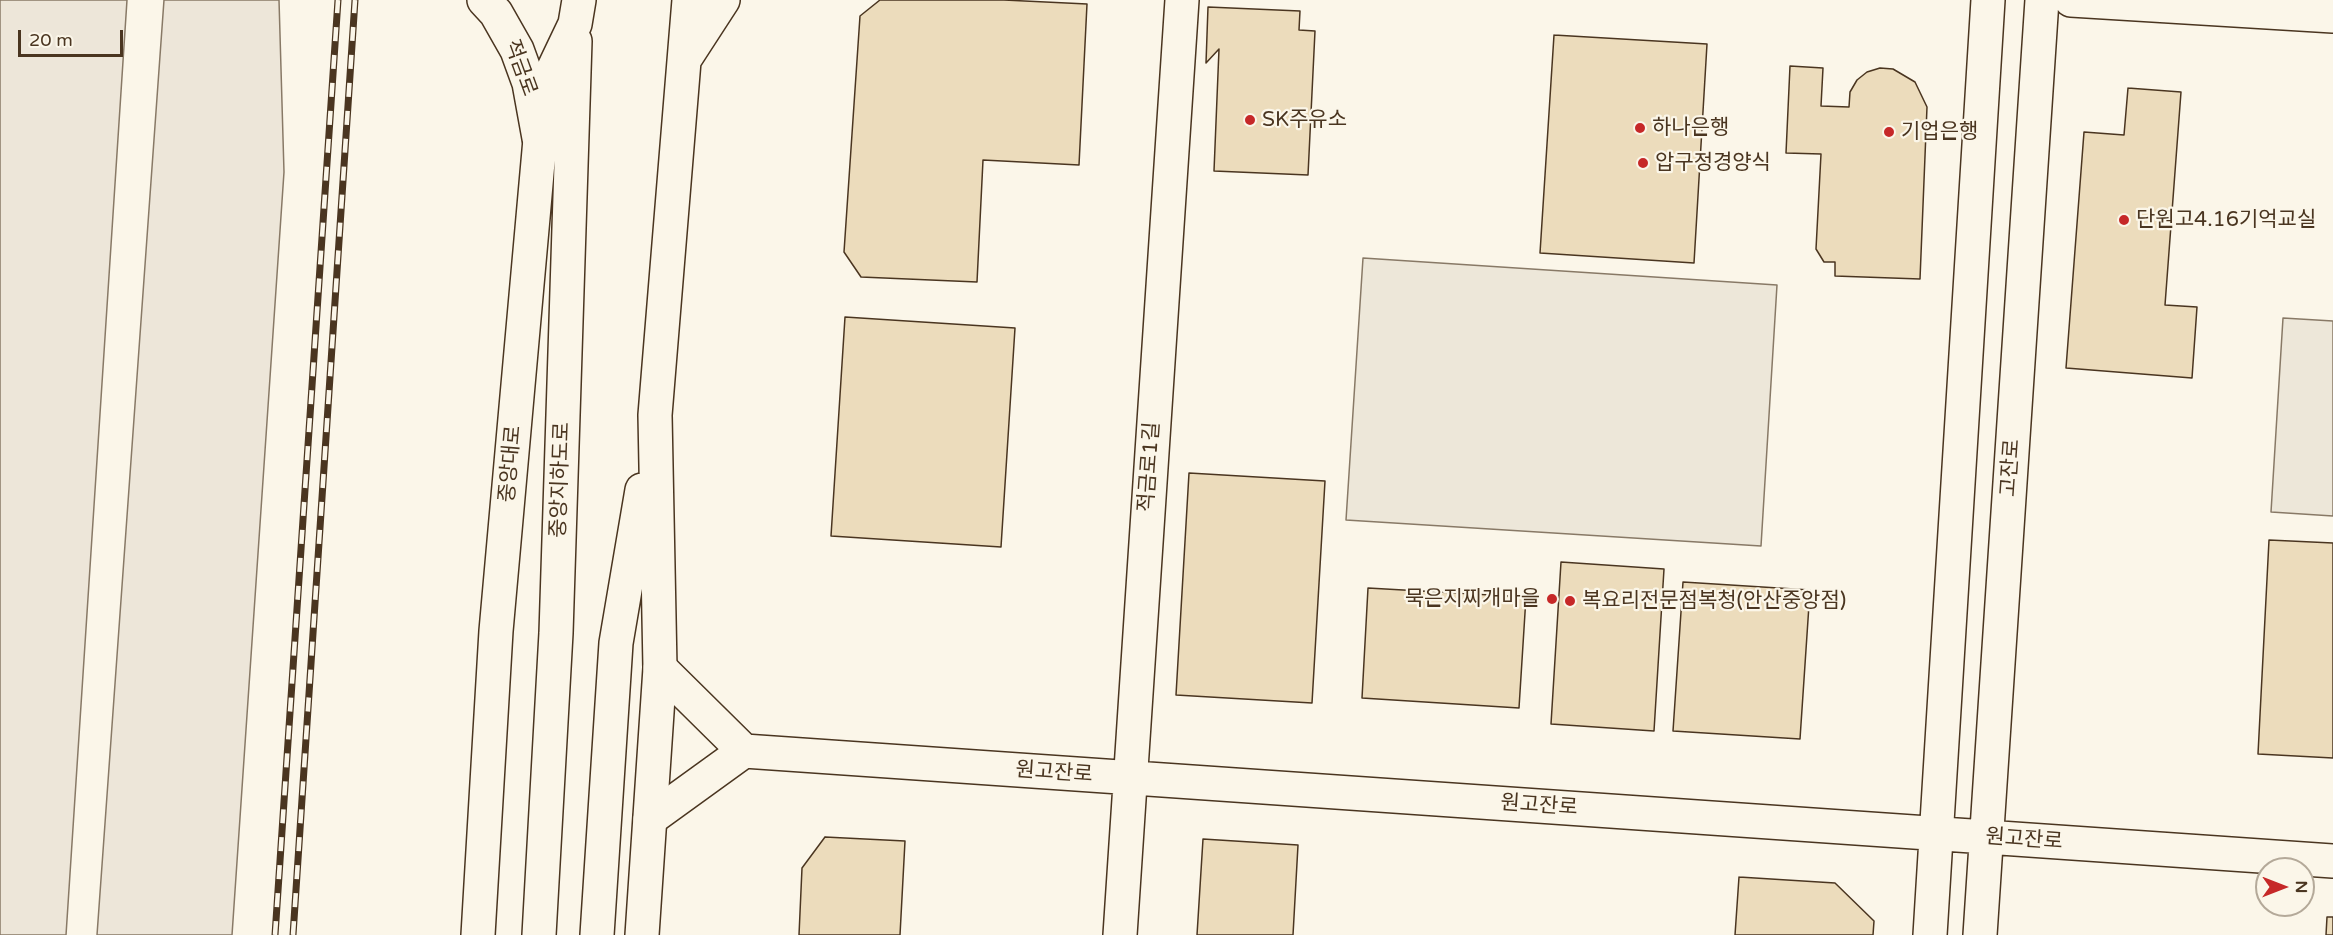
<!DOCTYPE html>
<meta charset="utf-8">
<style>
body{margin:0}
#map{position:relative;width:2333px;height:935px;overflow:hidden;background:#fbf6e9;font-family:"Varela Round",sans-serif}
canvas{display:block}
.north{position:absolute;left:2255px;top:857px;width:60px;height:60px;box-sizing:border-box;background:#fbf6e9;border:2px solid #b4a999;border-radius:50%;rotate:90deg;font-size:16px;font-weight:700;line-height:24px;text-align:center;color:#4a3520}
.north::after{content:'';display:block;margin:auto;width:21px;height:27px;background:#c62828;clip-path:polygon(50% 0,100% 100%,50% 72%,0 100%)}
.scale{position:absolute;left:18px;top:30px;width:105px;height:27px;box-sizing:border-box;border:3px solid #4a3520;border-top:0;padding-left:8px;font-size:18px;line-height:21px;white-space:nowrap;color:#4a3520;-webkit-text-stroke:4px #fbf6e9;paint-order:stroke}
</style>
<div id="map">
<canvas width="2333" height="935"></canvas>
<div class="north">N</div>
<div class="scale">20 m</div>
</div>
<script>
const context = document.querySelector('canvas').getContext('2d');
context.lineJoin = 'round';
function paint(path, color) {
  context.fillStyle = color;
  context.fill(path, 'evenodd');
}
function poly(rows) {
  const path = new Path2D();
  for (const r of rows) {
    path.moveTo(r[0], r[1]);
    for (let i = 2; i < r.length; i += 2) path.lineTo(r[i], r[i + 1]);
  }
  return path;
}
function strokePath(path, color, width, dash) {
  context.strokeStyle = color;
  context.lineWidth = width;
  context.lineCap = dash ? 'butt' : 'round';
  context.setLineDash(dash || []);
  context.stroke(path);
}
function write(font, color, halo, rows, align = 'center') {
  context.font = font + ' "Varela Round","Noto Sans KR",sans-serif';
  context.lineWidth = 4.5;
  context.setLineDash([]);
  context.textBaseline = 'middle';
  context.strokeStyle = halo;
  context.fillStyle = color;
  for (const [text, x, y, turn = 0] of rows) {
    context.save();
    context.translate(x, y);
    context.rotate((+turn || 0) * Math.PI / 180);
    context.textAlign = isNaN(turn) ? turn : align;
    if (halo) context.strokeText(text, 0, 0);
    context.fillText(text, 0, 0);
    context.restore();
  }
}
const green = poly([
 [0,0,127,0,66,935,0,935,0,0],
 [164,0,279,0,284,172,232,935,97,935,164,0]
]);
const parking = poly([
 [1363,258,1777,285,1761,546,1346,520,1363,258],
 [2283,318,2333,321,2333,516,2271,512,2283,318]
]);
const building = poly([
 [880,0,1004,0,1087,4,1079,165,983,160,977,282,861,277,844,252,860,16,880,0],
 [1208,7,1300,11,1299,30,1315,31,1308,175,1214,171,1219,49,1206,63,1208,7],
 [1554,35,1707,44,1694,263,1540,253,1554,35],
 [1790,66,1823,68,1821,106,1849,107,1850,92,1857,80,1867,72,1880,68,1893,69,1915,82,1927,107,1920,279,1835,276,1835,262,1824,262,1816,249,1821,154,1786,153,1790,66],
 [2128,88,2181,92,2165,305,2197,307,2192,378,2066,368,2084,132,2124,135,2128,88],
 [845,317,1015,328,1001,547,831,536,845,317],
 [1189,473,1325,481,1312,703,1176,695,1189,473],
 [2269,540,2333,543,2333,758,2258,754,2269,540],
 [1561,562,1664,569,1654,731,1551,724,1561,562],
 [1683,582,1810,590,1800,739,1673,731,1683,582],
 [1368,588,1526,597,1519,708,1362,698,1368,588],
 [825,837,905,841,900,935,799,935,802,868,825,837],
 [1203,839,1298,845,1293,935,1197,935,1203,839],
 [1739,877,1835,883,1874,921,1873,935,1735,935,1739,877],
 [2327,917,2333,917,2333,935,2326,935,2327,917]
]);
const minor = poly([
 [484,0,496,13,517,50,529,83,539,138],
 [2071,0,2333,16],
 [660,668,744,751],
 [744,751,2333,861],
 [650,819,744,751],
 [1120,935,1182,0],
 [1930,935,1988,0],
 [1980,935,2042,0]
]);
const major = poly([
 [686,57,723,0],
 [478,935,496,631,542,117,554,68,575,24,579,0],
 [539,935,556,633,575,41],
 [597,935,616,643,642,490],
 [642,935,660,668,655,415,689,0]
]);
const rail = poly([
 [275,935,338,0],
 [293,935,355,0]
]);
const markers = [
 [1250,120,6,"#c62828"],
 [1640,128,6,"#c62828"],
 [1889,132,6,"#c62828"],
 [1643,163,6,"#c62828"],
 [2124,220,6,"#c62828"],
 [1552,599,6,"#c62828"],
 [1570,601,6,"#c62828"]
];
const streetNames = [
 ["적금로",520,68,70],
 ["중앙대로",511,464,-85],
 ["적금로1길",1150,467,-86],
 ["고잔로",2011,468,-86],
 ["중앙지하도로",561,480,-88],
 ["원고잔로",1054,773,4],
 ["원고잔로",1539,806,4],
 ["원고잔로",2024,840,4]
];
const poiNames = [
 ["SK주유소",1262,120],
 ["하나은행",1652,128],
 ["기업은행",1901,132],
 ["압구정경양식",1655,163],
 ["단원고4.16기억교실",2136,220],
 ["묵은지찌개마을",1540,599,"right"],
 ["복요리전문점복청(안산중앙점)",1582,601]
];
paint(green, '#ede6d9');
strokePath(green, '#887966', 1.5);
paint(parking, '#ede7d9');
strokePath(parking, '#887966', 1.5);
paint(building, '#ecdcbc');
strokePath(building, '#4a3520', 1.5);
strokePath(minor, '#4a3520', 36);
strokePath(major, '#4a3520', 36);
strokePath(minor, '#fbf6e9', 33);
strokePath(major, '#fbf6e9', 33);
strokePath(rail, '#4a3520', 7);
strokePath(rail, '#fbf6e9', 4.5, [14]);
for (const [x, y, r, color] of markers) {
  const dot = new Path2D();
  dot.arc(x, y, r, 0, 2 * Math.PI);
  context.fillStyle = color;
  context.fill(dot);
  strokePath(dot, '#fbf6e9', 2);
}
write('21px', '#4a3520', '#fbf6e9', streetNames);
write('21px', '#4a3520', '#fbf6e9', poiNames, 'left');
</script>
